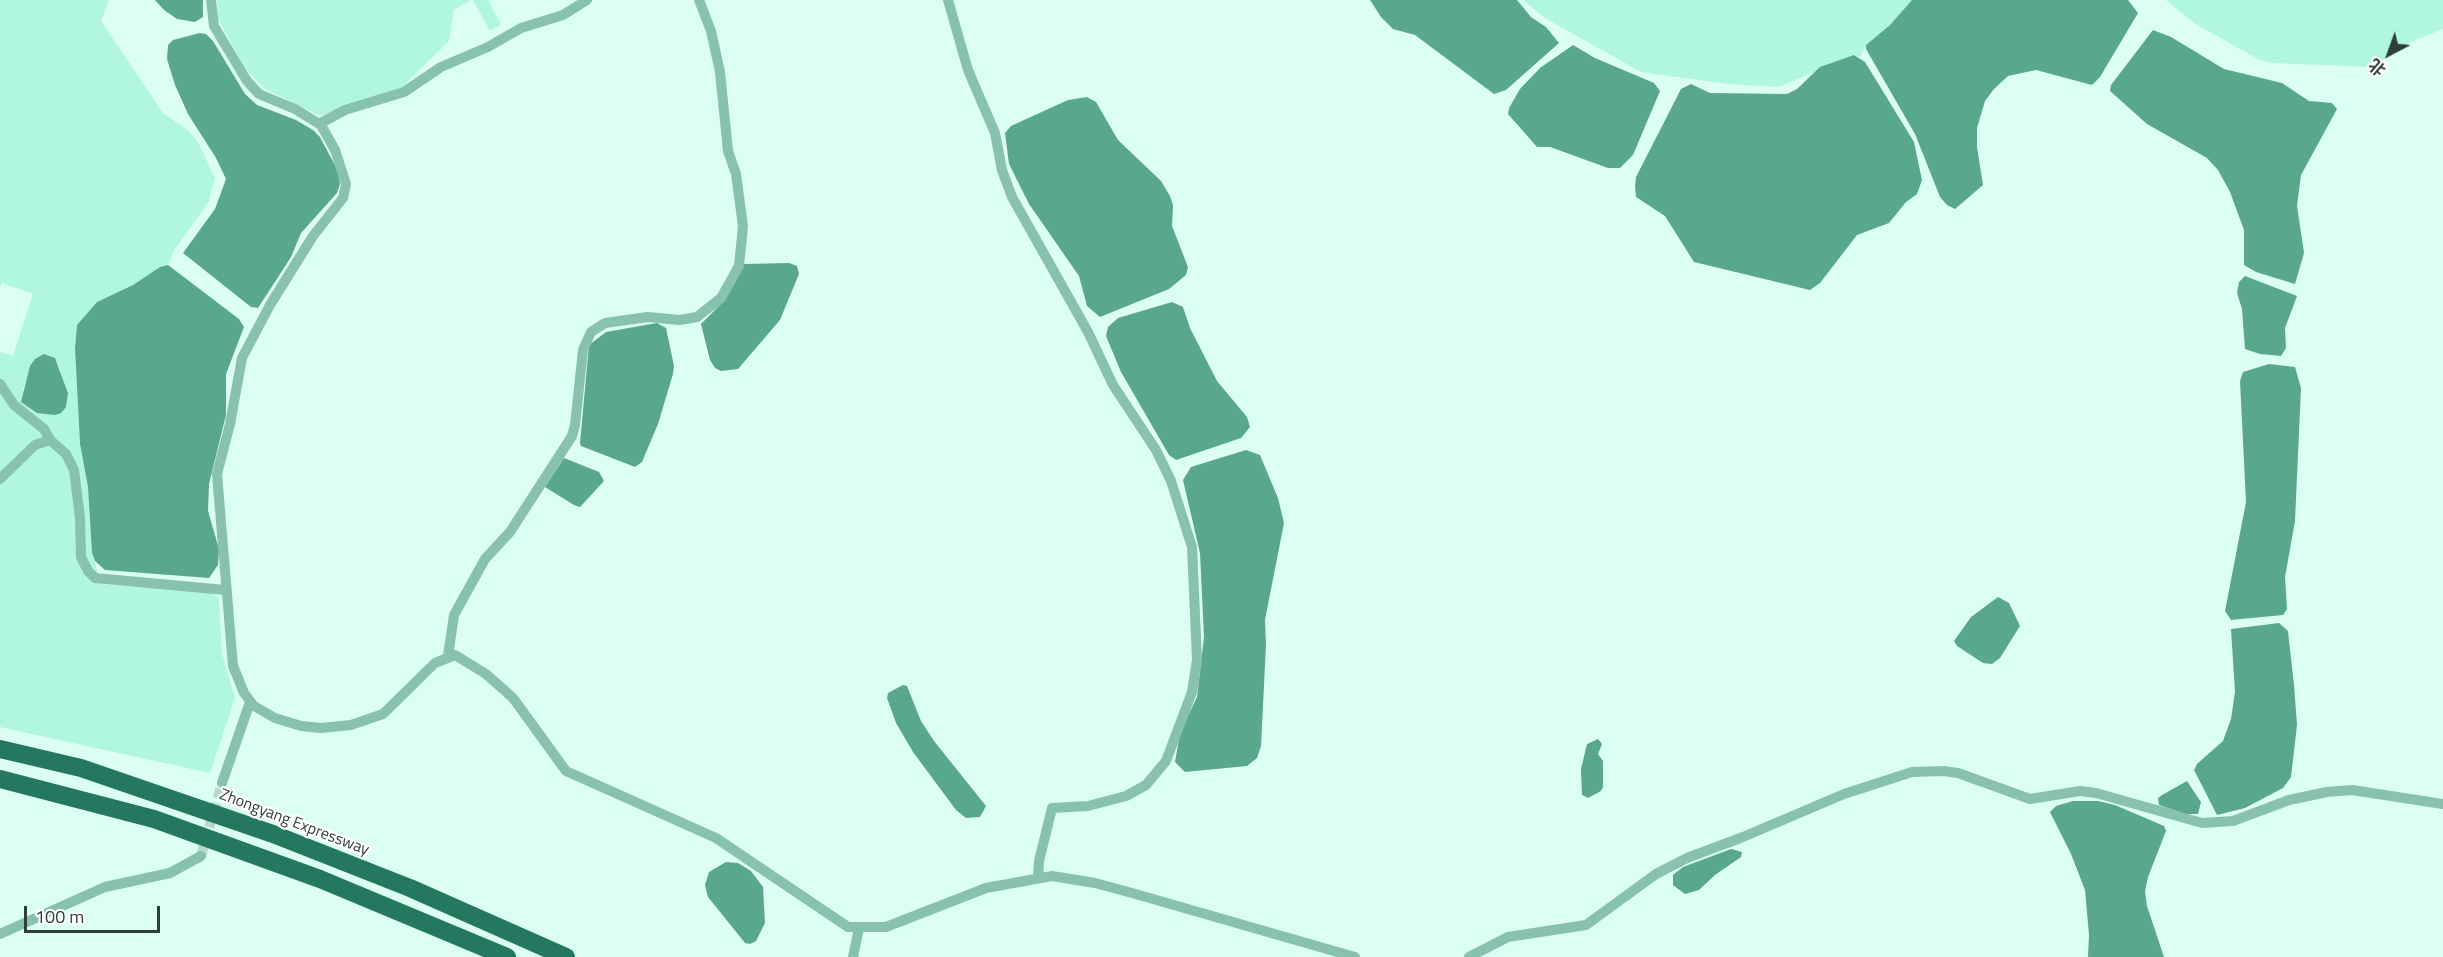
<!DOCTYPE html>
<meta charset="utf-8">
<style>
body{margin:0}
#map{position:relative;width:2443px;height:957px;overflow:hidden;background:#dbfff1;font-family:"Titillium Web","Noto Sans SC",sans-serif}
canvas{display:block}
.north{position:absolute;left:2359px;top:24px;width:60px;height:60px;-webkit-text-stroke:4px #fff;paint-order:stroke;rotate:221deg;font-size:16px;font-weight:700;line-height:24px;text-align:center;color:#2e3d37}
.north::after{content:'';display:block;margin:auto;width:21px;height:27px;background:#2e3d37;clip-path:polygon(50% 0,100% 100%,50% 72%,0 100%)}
.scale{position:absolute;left:24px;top:906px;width:136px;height:27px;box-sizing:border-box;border:3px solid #2e3d37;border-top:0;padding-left:8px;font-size:18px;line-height:21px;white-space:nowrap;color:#2e3d37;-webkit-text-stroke:4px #fff;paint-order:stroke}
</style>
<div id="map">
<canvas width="2443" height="957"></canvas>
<div class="north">北</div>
<div class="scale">100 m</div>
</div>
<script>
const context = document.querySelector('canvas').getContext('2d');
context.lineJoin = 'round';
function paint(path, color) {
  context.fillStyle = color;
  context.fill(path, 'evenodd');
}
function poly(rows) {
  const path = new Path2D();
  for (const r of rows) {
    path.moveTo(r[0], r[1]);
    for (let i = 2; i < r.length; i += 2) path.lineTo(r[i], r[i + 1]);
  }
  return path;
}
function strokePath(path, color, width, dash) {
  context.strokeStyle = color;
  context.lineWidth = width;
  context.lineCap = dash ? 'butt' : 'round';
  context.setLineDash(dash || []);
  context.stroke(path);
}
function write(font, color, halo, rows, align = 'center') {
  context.font = font + ' "Titillium Web",sans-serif';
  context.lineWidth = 4.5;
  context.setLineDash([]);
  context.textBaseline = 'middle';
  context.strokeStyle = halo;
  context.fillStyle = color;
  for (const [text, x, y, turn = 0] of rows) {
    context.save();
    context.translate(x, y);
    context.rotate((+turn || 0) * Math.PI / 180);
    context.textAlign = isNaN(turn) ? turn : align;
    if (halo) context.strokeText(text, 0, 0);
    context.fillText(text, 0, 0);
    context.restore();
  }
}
const green = poly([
 [0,0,109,0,101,21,163,113,189,131,199,144,215,178,208,203,174,250,168,265,160,267,133,285,97,302,77,325,75,348,80,444,88,487,92,553,101,584,210,592,219,598,222,653,235,698,210,773,0,727,0,352,13,356,33,294,2,283,0,288],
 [57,361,68,393,66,407,23,390,26,381],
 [217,0,471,0,454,10,449,41,401,88,320,116,265,89,245,68,218,19],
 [473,0,488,0,501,24,490,31],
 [1523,0,1912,0,1890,25,1866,45,1860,57,1854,55,1779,87,1728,84,1641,72,1545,18],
 [2166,0,2443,0,2443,29,2411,42,2372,67,2272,63,2260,60,2194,23]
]);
const water = poly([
 [155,0,203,0,203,17,195,22,177,19,164,10],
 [1370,0,1517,0,1531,17,1546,27,1559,43,1506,90,1494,94,1415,35,1393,29,1381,17],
 [1912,0,2128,0,2138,13,2100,77,2092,85,2036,70,2008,76,1994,89,1985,101,1977,128,1977,147,1983,185,1955,209,1947,205,1940,197,1915,134,1866,49,1866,45,1890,25],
 [2153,30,2171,37,2224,69,2282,83,2309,101,2332,103,2337,109,2301,175,2297,206,2304,253,2295,284,2256,272,2244,265,2244,230,2230,192,2218,170,2207,158,2147,124,2110,91,2111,85],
 [200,33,206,34,213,41,245,94,257,105,296,120,313,130,320,137,338,171,340,184,337,193,301,233,291,257,258,308,251,307,183,253,215,209,226,179,216,158,188,114,175,85,167,59,168,45,173,40],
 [1573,45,1595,58,1654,83,1660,91,1633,155,1620,168,1608,168,1550,147,1537,147,1508,114,1509,108,1520,89,1540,68],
 [1854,55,1865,62,1914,142,1922,180,1917,194,1906,202,1889,223,1857,235,1820,283,1810,290,1694,262,1665,216,1636,197,1635,186,1636,177,1681,89,1691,84,1710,93,1787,94,1797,89,1820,67],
 [1087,97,1096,102,1118,140,1161,181,1170,196,1173,205,1172,226,1188,267,1186,275,1169,289,1100,317,1087,306,1079,276,1029,204,1009,164,1005,133,1011,126,1068,100],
 [789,263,797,266,799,274,780,320,738,369,721,371,715,368,710,360,701,324,721,304,744,264],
 [168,265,239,319,244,327,226,374,226,415,209,484,208,511,219,549,218,565,209,578,105,570,95,561,92,553,88,487,80,444,75,348,77,325,97,302,133,285,160,267],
 [2245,276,2297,296,2285,328,2286,348,2281,356,2260,354,2245,349,2242,309,2237,293,2239,282],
 [1172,302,1183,307,1190,328,1217,381,1247,417,1250,427,1241,438,1176,460,1169,455,1121,372,1106,336,1108,327,1118,318],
 [657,323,666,328,674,366,673,374,658,424,642,462,635,467,581,446,580,443,589,345,606,332],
 [44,354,55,358,68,393,66,407,61,413,55,415,37,413,21,402,30,366,35,359],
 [2269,364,2295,367,2301,388,2295,521,2285,577,2287,609,2283,615,2231,620,2225,611,2246,502,2240,381,2243,372],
 [1246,450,1260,455,1278,498,1284,523,1265,620,1266,645,1261,746,1257,758,1247,766,1185,772,1175,762,1180,733,1197,697,1204,637,1200,553,1183,480,1191,467],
 [564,458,599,472,604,481,580,507,574,505,545,487],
 [1998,597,2009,603,2020,626,2000,658,1992,664,1983,663,1957,646,1954,641,1971,617],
 [2279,623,2288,631,2294,685,2297,725,2291,777,2283,788,2245,808,2217,815,2194,770,2197,764,2223,741,2231,719,2235,692,2231,629],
 [903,685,907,686,921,721,934,741,986,806,980,817,966,818,956,810,913,752,896,723,887,698,888,693],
 [1598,739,1602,744,1598,754,1603,761,1603,787,1601,791,1588,798,1582,795,1581,769,1587,744],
 [2187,781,2201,802,2198,814,2185,814,2159,805,2158,798,2162,795],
 [2073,801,2098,801,2115,805,2164,826,2166,831,2148,877,2145,891,2147,906,2164,957,2088,957,2089,935,2085,890,2071,854,2050,812,2056,806],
 [1731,849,1742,852,1741,857,1715,875,1699,890,1685,894,1673,885,1673,875,1683,867],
 [726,862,738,863,751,871,763,887,765,923,756,941,750,944,745,943,708,897,705,885,709,872]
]);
const minorTunnel = poly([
 [201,856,222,783]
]);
const minor = poly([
 [211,0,214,26,247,81,259,94,295,109,321,125,335,150,346,184,343,198,313,236,270,305,242,358,230,424,217,474,233,666,244,693,254,706,275,718,301,726,321,728,351,725,383,714,435,663,455,655,486,674,513,698,566,771,716,838,848,927,886,927,986,888,1052,876,1095,883,1132,893,1355,957],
 [948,0,968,70,995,133,1002,170,1012,197,1088,332,1113,385,1156,450,1171,481,1192,547,1197,660,1192,692,1166,761,1146,785,1126,796,1088,806,1052,808,1039,861,1038,878],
 [319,124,345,110,404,92,441,67,488,47,521,28,563,15,587,0],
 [0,384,14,405,44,429,50,440],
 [0,479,35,445,50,440,66,454,74,470,80,518,81,557,88,571,95,578,225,590],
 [448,656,454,615,485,559,510,532,572,436,575,425,583,350,591,332,605,323,648,317,680,320,697,317,721,298,739,266,743,226,736,174,728,151,720,72,711,31,699,0],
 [222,783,250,702],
 [0,934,105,887,170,873,201,856],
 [853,957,859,928],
 [1469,957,1508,937,1586,925,1656,874,1687,858,1743,837,1844,794,1912,772,1943,771,1958,773,2030,799,2080,791,2096,793,2202,823,2233,821,2289,800,2327,792,2352,790,2443,804]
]);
const motorway = poly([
 [0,749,81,768,273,834,410,888,566,957],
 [0,779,154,819,320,879,507,957]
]);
const streetNames = [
 ["Zhongyang Expressway",294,823,21]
];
paint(green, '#b0f7de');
paint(water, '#59a78e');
strokePath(minorTunnel, '#b8d8cc', 10, [10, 5]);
strokePath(minor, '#88c1ad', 10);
strokePath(motorway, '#247860', 18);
write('16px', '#2e3d37', '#fff', streetNames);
</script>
